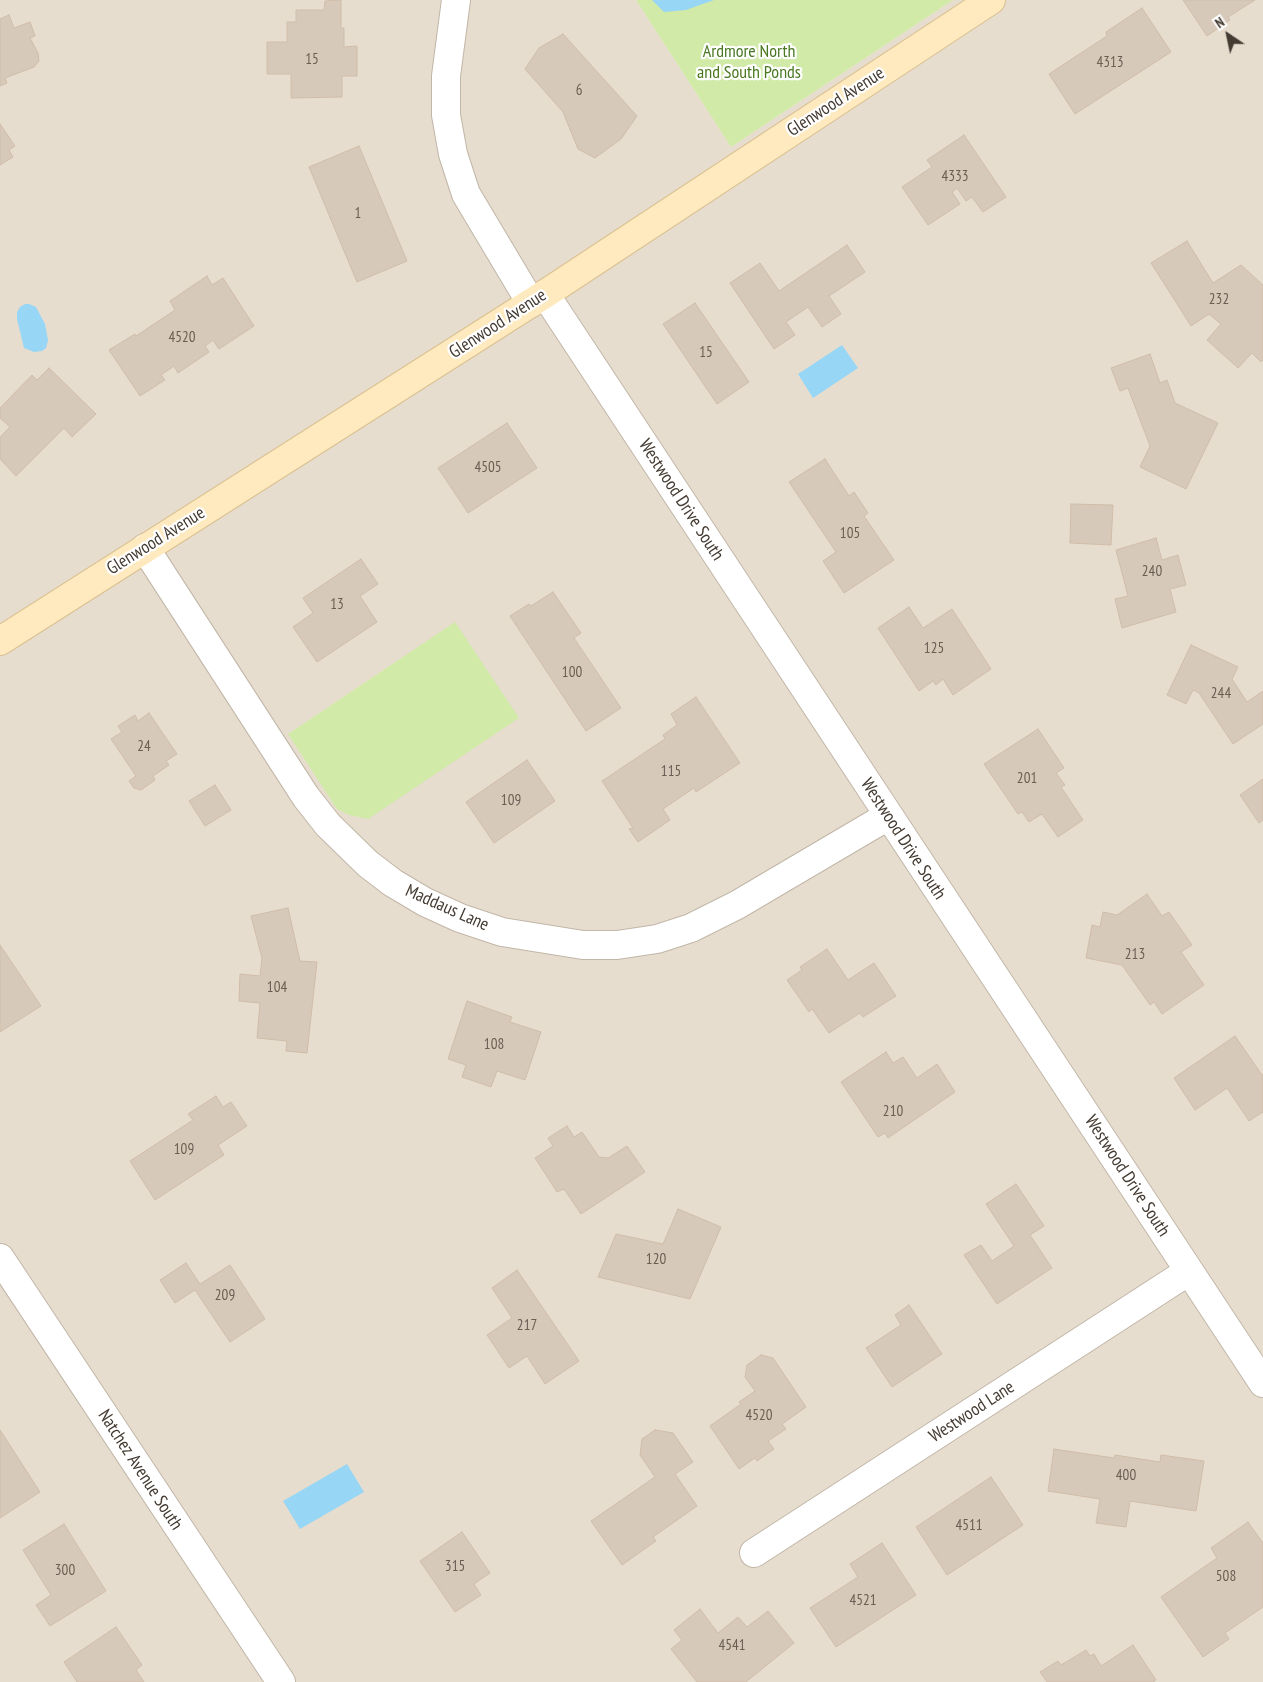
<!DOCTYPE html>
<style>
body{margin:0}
#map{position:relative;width:1263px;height:1682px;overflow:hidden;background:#f2ece1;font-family:"PT Sans Narrow",sans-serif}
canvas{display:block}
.north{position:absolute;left:1203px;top:10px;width:50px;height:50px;-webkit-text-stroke:4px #fff;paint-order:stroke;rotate:326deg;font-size:14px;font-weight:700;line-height:20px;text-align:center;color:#443b32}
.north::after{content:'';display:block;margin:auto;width:18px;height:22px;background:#443b32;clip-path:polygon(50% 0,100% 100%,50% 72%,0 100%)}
</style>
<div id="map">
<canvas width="1263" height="1682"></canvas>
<div class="north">N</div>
</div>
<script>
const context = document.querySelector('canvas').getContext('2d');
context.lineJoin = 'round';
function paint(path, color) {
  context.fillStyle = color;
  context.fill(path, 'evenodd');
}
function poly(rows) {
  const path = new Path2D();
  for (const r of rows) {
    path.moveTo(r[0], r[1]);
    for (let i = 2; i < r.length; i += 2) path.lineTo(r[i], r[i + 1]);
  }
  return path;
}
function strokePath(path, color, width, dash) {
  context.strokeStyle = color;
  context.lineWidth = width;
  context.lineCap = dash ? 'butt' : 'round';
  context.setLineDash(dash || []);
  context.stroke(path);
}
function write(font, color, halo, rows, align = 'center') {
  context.font = font + ' "PT Sans Narrow",sans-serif';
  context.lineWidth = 4.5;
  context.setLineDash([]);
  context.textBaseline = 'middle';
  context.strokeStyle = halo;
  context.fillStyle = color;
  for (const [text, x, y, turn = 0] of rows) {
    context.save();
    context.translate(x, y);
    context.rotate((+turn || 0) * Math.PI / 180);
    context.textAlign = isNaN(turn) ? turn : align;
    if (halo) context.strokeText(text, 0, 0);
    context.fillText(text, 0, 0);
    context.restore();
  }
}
const residential = poly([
 [0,0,636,0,731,147,953,0,1263,0,1263,1682,0,1682]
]);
const green = poly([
 [636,0,953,0,731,147],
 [455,622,519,718,368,819,349,815,337,809,288,734]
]);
const water = poly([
 [652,0,714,0,686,10,664,12],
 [25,304,29,304,36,307,45,324,48,340,46,348,42,351,34,352,24,348,17,319,17,312,20,307],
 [842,345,858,368,813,398,798,374],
 [347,1464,364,1492,300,1529,283,1501]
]);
const building = poly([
 [341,0,341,28,344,28,344,47,357,46,357,76,342,76,342,97,291,98,291,74,267,74,267,42,287,42,287,22,296,22,296,10,324,10,325,1,341,0],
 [1183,0,1255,0,1228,17,1230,20,1207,36,1183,0],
 [1142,8,1171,52,1075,114,1049,74,1107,36,1106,32,1142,8],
 [9,15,14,28,30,22,35,36,30,38,38,53,39,61,34,67,5,78,7,83,0,86,0,19,9,15],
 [563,34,637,116,621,139,595,158,578,149,563,112,525,69,539,48,563,34],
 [0,124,15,146,9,150,13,157,0,165,0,124],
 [964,135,1006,197,983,212,972,197,966,201,957,188,952,192,960,204,928,225,902,187,932,167,927,160,964,135],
 [359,146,407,261,357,282,309,167,359,146],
 [1187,241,1213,283,1241,265,1263,285,1263,360,1261,362,1252,353,1238,368,1207,340,1221,324,1209,314,1191,326,1151,263,1187,241],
 [847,245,865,272,829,296,841,314,822,327,808,307,786,322,795,335,774,349,730,283,760,263,779,291,847,245],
 [207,276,212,285,223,278,254,326,219,349,213,340,205,346,209,352,178,373,174,366,161,375,165,380,140,396,109,350,135,334,136,336,175,310,170,301,207,276],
 [695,303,749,382,717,404,663,324,695,303],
 [1150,354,1160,383,1167,380,1175,403,1218,423,1186,489,1140,467,1150,446,1128,388,1120,391,1111,368,1150,354],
 [49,368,96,414,72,437,64,428,16,476,0,459,0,437,10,427,0,418,0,408,32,375,37,380,49,368],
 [507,423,537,468,468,513,438,468,507,423],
 [825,459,849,496,854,492,868,513,864,516,894,560,844,593,823,561,836,552,789,482,825,459],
 [1071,504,1113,505,1111,545,1070,543,1071,504],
 [1156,538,1162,560,1178,555,1186,585,1170,589,1176,612,1122,628,1115,599,1128,596,1116,550,1156,538],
 [361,559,378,584,360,596,377,622,317,662,293,627,313,613,303,598,361,559],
 [553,592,581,633,574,638,621,708,586,731,510,616,529,604,531,606,553,592],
 [909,607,923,628,952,609,991,669,953,695,943,679,936,685,933,681,919,691,878,628,909,607],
 [1191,645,1238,667,1232,679,1247,702,1263,691,1263,724,1233,744,1199,693,1193,690,1186,704,1167,695,1191,645],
 [696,697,740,763,696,792,694,788,663,809,670,820,638,842,629,829,633,828,602,781,665,739,663,735,677,725,671,714,696,697],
 [149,713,177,754,166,761,169,765,153,776,155,780,141,790,134,788,129,781,136,776,111,739,122,732,118,726,135,715,138,721,149,713],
 [1038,729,1064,768,1056,773,1065,785,1061,787,1083,820,1058,837,1042,814,1029,822,1022,812,1018,814,984,764,1038,729],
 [527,760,555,801,494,843,466,802,527,760],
 [1263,779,1263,820,1259,823,1240,795,1263,779],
 [215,785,231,810,205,826,189,801,215,785],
 [1147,894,1162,916,1169,912,1192,945,1181,952,1204,985,1162,1014,1154,1002,1150,1005,1122,965,1086,958,1092,925,1100,927,1103,912,1117,915,1147,894],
 [288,908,300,961,317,962,307,1053,286,1051,287,1041,257,1038,260,1003,239,1001,240,974,260,976,262,958,251,916,288,908],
 [0,945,41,1006,0,1032,0,945],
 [827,949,848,980,874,963,896,996,863,1017,860,1013,829,1033,812,1009,809,1012,787,980,802,970,800,967,827,949],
 [467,1001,512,1017,510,1022,541,1032,525,1080,497,1071,491,1087,462,1077,466,1065,448,1059,467,1001],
 [1235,1036,1262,1075,1263,1074,1263,1112,1249,1121,1227,1088,1195,1110,1174,1078,1235,1036],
 [886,1052,893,1063,903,1057,917,1078,937,1064,955,1092,888,1138,885,1133,878,1137,841,1082,886,1052],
 [216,1096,223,1107,231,1102,247,1126,218,1145,224,1155,155,1200,130,1161,193,1120,188,1114,216,1096],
 [567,1126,574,1137,582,1132,599,1157,608,1158,627,1146,645,1172,581,1214,564,1189,557,1192,535,1158,553,1146,548,1138,567,1126],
 [1016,1184,1044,1226,1030,1235,1052,1268,997,1304,964,1255,981,1245,992,1261,1014,1246,986,1204,1016,1184],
 [678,1209,721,1227,690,1299,598,1277,616,1234,663,1244,678,1209],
 [186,1263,200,1284,230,1265,265,1319,230,1342,195,1290,175,1303,160,1280,186,1263],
 [517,1270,579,1361,545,1384,527,1356,509,1368,487,1335,512,1318,492,1288,517,1270],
 [909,1305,942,1354,892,1387,866,1348,901,1325,895,1315,909,1305],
 [761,1355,773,1358,806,1407,782,1424,786,1429,768,1441,774,1449,757,1461,755,1458,739,1469,710,1426,741,1404,739,1402,755,1391,745,1377,747,1365,761,1355],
 [0,1430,40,1492,0,1518,0,1430],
 [655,1430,673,1433,693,1462,675,1474,697,1506,653,1537,656,1541,622,1565,591,1521,655,1477,640,1455,642,1439,655,1430],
 [1054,1449,1114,1458,1115,1455,1160,1462,1161,1455,1204,1461,1196,1511,1130,1501,1126,1527,1096,1523,1100,1499,1048,1491,1054,1449],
 [991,1477,1023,1525,947,1575,916,1527,991,1477],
 [1248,1522,1263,1543,1263,1607,1225,1633,1229,1639,1203,1657,1161,1597,1217,1558,1211,1548,1248,1522],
 [64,1524,106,1591,50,1626,36,1605,51,1595,23,1550,64,1524],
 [462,1532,490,1573,474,1584,481,1595,455,1612,420,1561,462,1532],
 [882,1543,916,1595,836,1647,810,1608,858,1577,850,1564,882,1543],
 [700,1609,718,1633,738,1617,747,1627,768,1611,794,1643,746,1682,697,1682,671,1649,682,1640,674,1630,700,1609],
 [116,1627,142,1665,136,1670,144,1682,77,1682,64,1662,116,1627],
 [1133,1645,1156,1680,1153,1682,1047,1682,1040,1672,1058,1661,1061,1665,1086,1650,1090,1656,1094,1654,1101,1666,1133,1645]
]);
const street = poly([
 [456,0,446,76,446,115,453,154,466,194,531,303],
 [545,294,1263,1383],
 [145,548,306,797,328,825,368,864,393,883,425,902,460,918,502,932,583,945,617,945,657,939,691,928,737,905,888,816],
 [0,1258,281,1682],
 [754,1553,1189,1271]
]);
const secondary = poly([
 [0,641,545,294,991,0]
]);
const numberNames = [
 ["15",312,60],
 ["4313",1110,63],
 ["6",579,91],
 ["4333",955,177],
 ["1",358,214],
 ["232",1219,300],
 ["4520",182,338],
 ["15",706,353],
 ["4505",488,468],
 ["105",850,534],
 ["240",1152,572],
 ["13",337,605],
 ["125",934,649],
 ["100",572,673],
 ["244",1221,694],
 ["24",144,747],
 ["115",671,772],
 ["201",1027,779],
 ["109",511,801],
 ["213",1135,955],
 ["104",277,988],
 ["108",494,1045],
 ["210",893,1112],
 ["109",184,1150],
 ["120",656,1260],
 ["209",225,1296],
 ["217",527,1326],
 ["4520",759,1416],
 ["400",1126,1476],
 ["4511",969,1526],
 ["315",455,1567],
 ["300",65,1571],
 ["508",1226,1577],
 ["4521",863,1601],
 ["4541",732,1646]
];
const parkNames = [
 ["Ardmore North",749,52],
 ["and South Ponds",749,73]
];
const streetNames = [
 ["Glenwood Avenue",836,102,-33],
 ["Glenwood Avenue",498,324,-33],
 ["Westwood Drive South",681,500,57],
 ["Glenwood Avenue",156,541,-32],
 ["Westwood Drive South",903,839,57],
 ["Maddaus Lane",447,908,24],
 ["Westwood Drive South",1127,1176,57],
 ["Westwood Lane",972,1412,-33],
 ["Natchez Avenue South",140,1470,57]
];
paint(residential, '#e7ddcf');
paint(green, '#d1eaa7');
paint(water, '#98d6f5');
paint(building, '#d7c9b9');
strokePath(building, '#d0bda9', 1);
strokePath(street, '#c1b6a7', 30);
strokePath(secondary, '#d9c08f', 30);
strokePath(street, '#fff', 28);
strokePath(secondary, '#ffeabf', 28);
write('15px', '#695e54', null, numberNames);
write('18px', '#4a7822', '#fff', parkNames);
write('18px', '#443b32', '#fff', streetNames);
</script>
